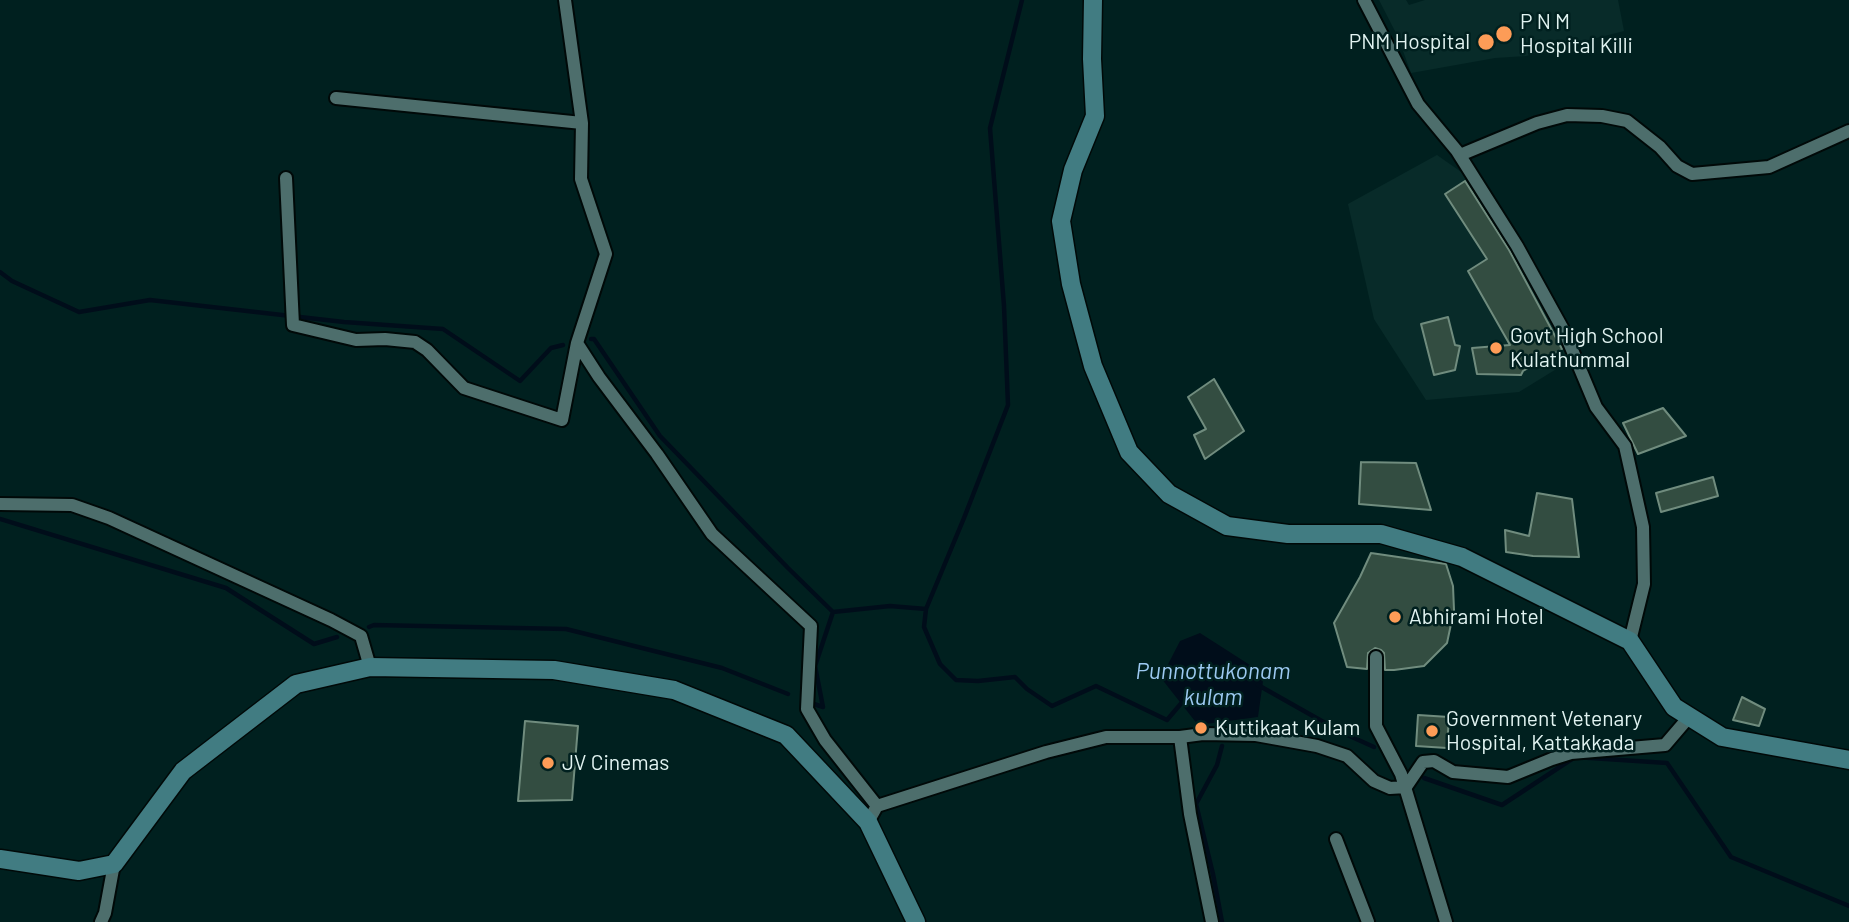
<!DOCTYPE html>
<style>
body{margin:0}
canvas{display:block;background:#00201f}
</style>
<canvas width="1849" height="922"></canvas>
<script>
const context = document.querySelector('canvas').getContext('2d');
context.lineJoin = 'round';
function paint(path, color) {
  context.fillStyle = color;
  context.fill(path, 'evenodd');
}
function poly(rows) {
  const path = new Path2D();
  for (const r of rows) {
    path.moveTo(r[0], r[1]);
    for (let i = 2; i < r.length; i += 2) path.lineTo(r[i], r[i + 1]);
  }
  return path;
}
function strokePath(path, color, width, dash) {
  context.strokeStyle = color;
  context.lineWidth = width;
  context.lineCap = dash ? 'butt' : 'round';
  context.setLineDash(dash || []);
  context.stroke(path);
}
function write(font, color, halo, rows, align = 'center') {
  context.font = font + ' Barlow,sans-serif';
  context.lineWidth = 5;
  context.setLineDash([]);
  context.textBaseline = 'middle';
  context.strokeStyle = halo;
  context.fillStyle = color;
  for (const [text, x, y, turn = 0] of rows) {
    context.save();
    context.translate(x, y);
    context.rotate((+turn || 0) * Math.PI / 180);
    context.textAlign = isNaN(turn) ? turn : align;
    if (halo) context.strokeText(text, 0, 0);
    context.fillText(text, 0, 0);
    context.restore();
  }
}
const built = poly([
 [1379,0,1406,0,1409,5,1425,0,1618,0,1624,31,1526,56,1495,58,1411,73,1398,37],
 [1437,155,1464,174,1491,211,1527,269,1571,360,1519,392,1426,400,1374,319,1348,204]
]);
const water = poly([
 [1200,633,1264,674,1258,717,1198,725,1161,678,1180,641]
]);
const stream = poly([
 [0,272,12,281,79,312,150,300,344,322,443,329,520,381,551,348,563,345],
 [591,339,594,339,660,436,788,568,833,612,890,606,926,609,924,627,940,664,956,680,978,681,1015,677,1027,689,1052,706,1096,686,1167,720,1184,700],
 [0,519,226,588,314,644,337,637],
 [926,609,964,518,1008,405,1004,306,990,128,1022,0],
 [369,627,374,625,566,629,722,668,788,694],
 [1258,685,1343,733,1374,747],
 [814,704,823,707,815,666,833,612],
 [1424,778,1502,805,1575,757,1667,763,1731,857,1849,906],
 [1222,922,1213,874,1196,804,1217,765,1222,746]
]);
const building = poly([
 [1465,181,1509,250,1562,349,1523,371,1521,375,1477,374,1472,348,1510,345,1468,271,1487,259,1445,194,1465,181],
 [1448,317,1455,345,1460,346,1455,370,1434,375,1421,324,1448,317],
 [1214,379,1244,431,1205,459,1194,435,1206,429,1188,397,1214,379],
 [1663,408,1686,436,1638,454,1623,423,1663,408],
 [1361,462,1416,463,1431,510,1359,504,1361,462],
 [1713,477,1718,496,1661,512,1656,493,1713,477],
 [1537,493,1572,499,1579,557,1533,556,1506,552,1505,530,1529,536,1537,493],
 [1371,553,1446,564,1453,586,1454,610,1447,643,1424,666,1394,670,1385,670,1384,653,1381,650,1375,648,1368,653,1367,669,1347,667,1334,623,1360,577,1371,553],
 [1742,697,1765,709,1759,726,1733,720,1742,697],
 [1418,715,1449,717,1447,748,1416,746,1418,715],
 [525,721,578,726,572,800,518,801,525,721]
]);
const street = poly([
 [565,0,582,123,581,179,606,254,577,343,599,377,657,454,712,534,811,626,807,709,825,740,877,806,868,822],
 [1364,0,1418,104,1457,151,1517,246,1565,333,1596,407,1625,446,1643,527,1644,584,1630,641],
 [336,98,582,123],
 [1460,155,1537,123,1567,115,1602,116,1627,121,1660,147,1677,166,1692,174,1769,167,1849,131],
 [286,178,293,325,356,340,385,339,415,342,427,350,464,388,562,420,577,343],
 [0,504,72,505,109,518,331,620,361,636,370,667],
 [1376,657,1376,726,1401,774,1446,922],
 [1180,737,1190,814,1212,922],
 [877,806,1046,752,1106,737,1180,737,1203,734,1256,735,1317,746,1347,756,1374,781,1390,788,1406,787,1423,762,1434,761,1453,772,1508,777,1552,759,1571,753,1665,745,1689,717],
 [1336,839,1368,922],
 [101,922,105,913,114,864]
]);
const secondary = poly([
 [1093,0,1092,59,1095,116,1073,170,1061,221,1071,284,1093,366,1129,452,1169,494,1227,526,1288,534,1381,534,1462,557,1630,641,1674,707,1722,737,1849,760],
 [0,859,79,871,114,864,183,771,296,684,370,667,554,670,674,690,786,735,868,822,916,922]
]);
const markers = [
 [1504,34,9,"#fd9c57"],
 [1486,42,9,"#fd9c57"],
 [1496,348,7,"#fd9c57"],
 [1395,617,7,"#fd9c57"],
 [1201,728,7,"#fd9c57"],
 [1432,731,7,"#fd9c57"],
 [548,763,7,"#fd9c57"]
];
const poiNames = [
 ["P N M",1520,22],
 ["Hospital Killi",1520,46],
 ["PNM Hospital",1470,42,"right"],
 ["Govt High School",1510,336],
 ["Kulathummal",1510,360],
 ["Abhirami Hotel",1409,617],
 ["Government Vetenary",1446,719],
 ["Hospital, Kattakkada",1446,743],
 ["Kuttikaat Kulam",1215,728],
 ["JV Cinemas",562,763]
];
const waterNames = [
 ["Punnottukonam",1213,671],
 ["kulam",1213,697]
];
paint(built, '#082b29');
paint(water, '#000d1a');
strokePath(stream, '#000d1a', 4.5);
paint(building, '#334d41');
strokePath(building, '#708c7e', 2);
strokePath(street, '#000908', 16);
strokePath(secondary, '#000908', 21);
strokePath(street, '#4d6e6c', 12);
strokePath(secondary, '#417c82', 18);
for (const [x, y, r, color] of markers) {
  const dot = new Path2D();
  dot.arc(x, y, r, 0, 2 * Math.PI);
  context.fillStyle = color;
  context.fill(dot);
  strokePath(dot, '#00201f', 2.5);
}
write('21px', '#e1f3f1', '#00201f', poiNames, 'left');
write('italic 23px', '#9cc9f1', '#00201f', waterNames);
</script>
